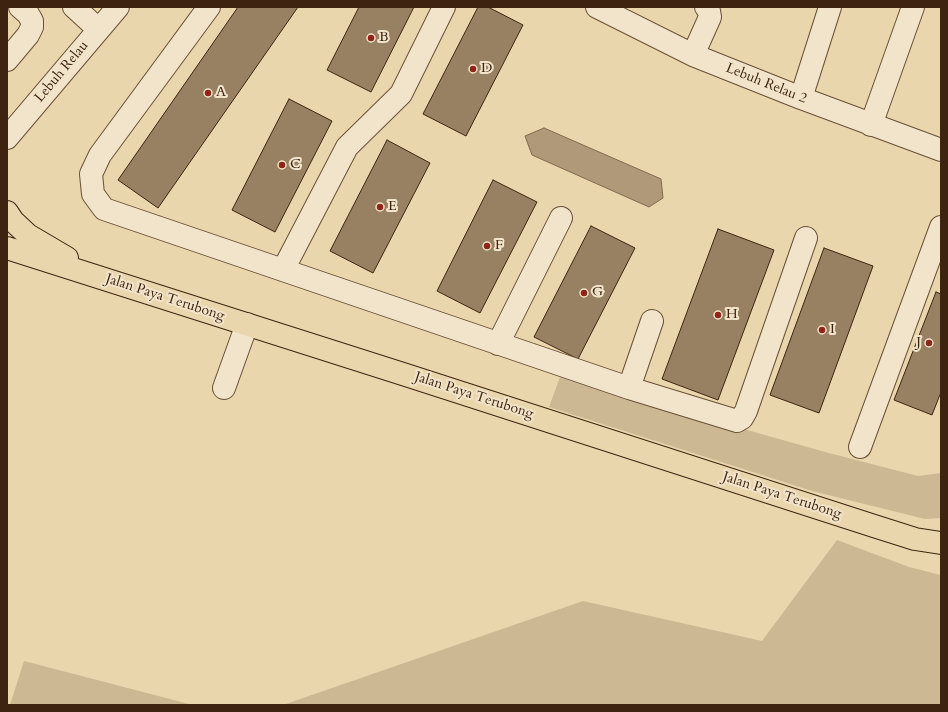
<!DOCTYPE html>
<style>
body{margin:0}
#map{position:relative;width:948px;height:712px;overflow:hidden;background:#e9d6ad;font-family:Cardo,serif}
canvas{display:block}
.frame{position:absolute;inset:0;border:8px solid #3e2410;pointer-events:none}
</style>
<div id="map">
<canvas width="948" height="712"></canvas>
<div class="frame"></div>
</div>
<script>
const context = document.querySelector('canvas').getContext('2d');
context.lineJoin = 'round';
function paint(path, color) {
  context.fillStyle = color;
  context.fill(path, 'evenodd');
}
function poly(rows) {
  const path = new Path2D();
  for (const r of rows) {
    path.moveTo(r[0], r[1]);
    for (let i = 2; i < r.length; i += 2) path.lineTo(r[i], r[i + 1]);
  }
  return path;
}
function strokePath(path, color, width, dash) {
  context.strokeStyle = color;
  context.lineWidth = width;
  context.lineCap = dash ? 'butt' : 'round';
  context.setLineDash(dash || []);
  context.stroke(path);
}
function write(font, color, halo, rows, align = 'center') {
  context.font = font + ' Cardo,serif';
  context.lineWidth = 4;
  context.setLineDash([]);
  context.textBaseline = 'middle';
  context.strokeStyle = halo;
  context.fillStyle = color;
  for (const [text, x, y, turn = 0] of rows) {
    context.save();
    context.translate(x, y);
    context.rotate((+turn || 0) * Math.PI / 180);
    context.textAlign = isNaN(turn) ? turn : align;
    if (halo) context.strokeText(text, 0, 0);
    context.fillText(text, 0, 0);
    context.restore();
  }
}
const green = poly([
 [560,377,825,452,918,476,941,473,941,518,925,519,812,491,549,407],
 [837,540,909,567,941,575,941,705,283,705,583,601,762,641],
 [24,661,193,705,10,705]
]);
const water = poly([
 [544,128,661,179,663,198,649,207,532,155,525,136,544,128]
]);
const building = poly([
 [238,7,298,7,158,208,118,180,238,7],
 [359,7,414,7,371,92,327,70,359,7],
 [478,7,488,7,523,25,466,136,423,114,478,7],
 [289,99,332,121,275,232,232,210,289,99],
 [387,140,430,163,373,273,330,251,387,140],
 [493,180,537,202,480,313,437,291,493,180],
 [591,226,635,248,578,359,534,337,591,226],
 [718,229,774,250,718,400,662,379,718,229],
 [824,248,873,266,819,413,770,395,824,248],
 [936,292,941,294,941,392,932,415,894,400,936,292]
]);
const minor = poly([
 [74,7,98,29],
 [209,7,100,155,91,174,93,194,104,209,629,388,737,421,742,418,746,411,806,238],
 [597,7,693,55,801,98,941,150],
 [693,55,710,17,709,11,706,7],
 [7,60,28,35,32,27,32,21,28,14,20,7],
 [801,98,830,7],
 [871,125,913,7],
 [7,138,118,7],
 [283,270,347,147,401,94,444,7],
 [498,344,561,218],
 [224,388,247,324],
 [629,388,652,321],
 [860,447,941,227]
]);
const major = poly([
 [7,212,13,221,28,235,67,258],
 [7,248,406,375,874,526,915,539,941,543]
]);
const markers = [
 [371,38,4,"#8f2418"],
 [473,69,4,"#8f2418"],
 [208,93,4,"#8f2418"],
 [282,165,4,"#8f2418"],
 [380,207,4,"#8f2418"],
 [487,246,4,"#8f2418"],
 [584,293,4,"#8f2418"],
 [718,315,4,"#8f2418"],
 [822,330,4,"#8f2418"],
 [929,343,4,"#8f2418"]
];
const poiNames = [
 ["B",379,38],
 ["D",481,69],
 ["A",216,93],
 ["C",290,165],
 ["E",388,207],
 ["F",495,246],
 ["G",592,293],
 ["H",726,315],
 ["I",830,330],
 ["J",921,343,"right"]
];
const streetNames = [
 ["Lebuh Relau",62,72,-50],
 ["Lebuh Relau 2",766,84,22],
 ["Jalan Paya Terubong",165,298,18],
 ["Jalan Paya Terubong",474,396,18],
 ["Jalan Paya Terubong",782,496,18]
];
paint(green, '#ccb892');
paint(water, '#af9978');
strokePath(water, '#826a4e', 1);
paint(building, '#978162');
strokePath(building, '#3e2410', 1);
strokePath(minor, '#695037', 24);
strokePath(major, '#3e2410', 24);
strokePath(minor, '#f1e4ca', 22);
strokePath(major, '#e9d6ad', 22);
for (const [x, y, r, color] of markers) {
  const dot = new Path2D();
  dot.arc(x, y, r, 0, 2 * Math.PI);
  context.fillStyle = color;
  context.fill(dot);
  strokePath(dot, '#f1e4ca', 1.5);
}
write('14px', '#3e2410', '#f1e4ca', poiNames, 'left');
write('14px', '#3e2410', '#f1e4ca', streetNames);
</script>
